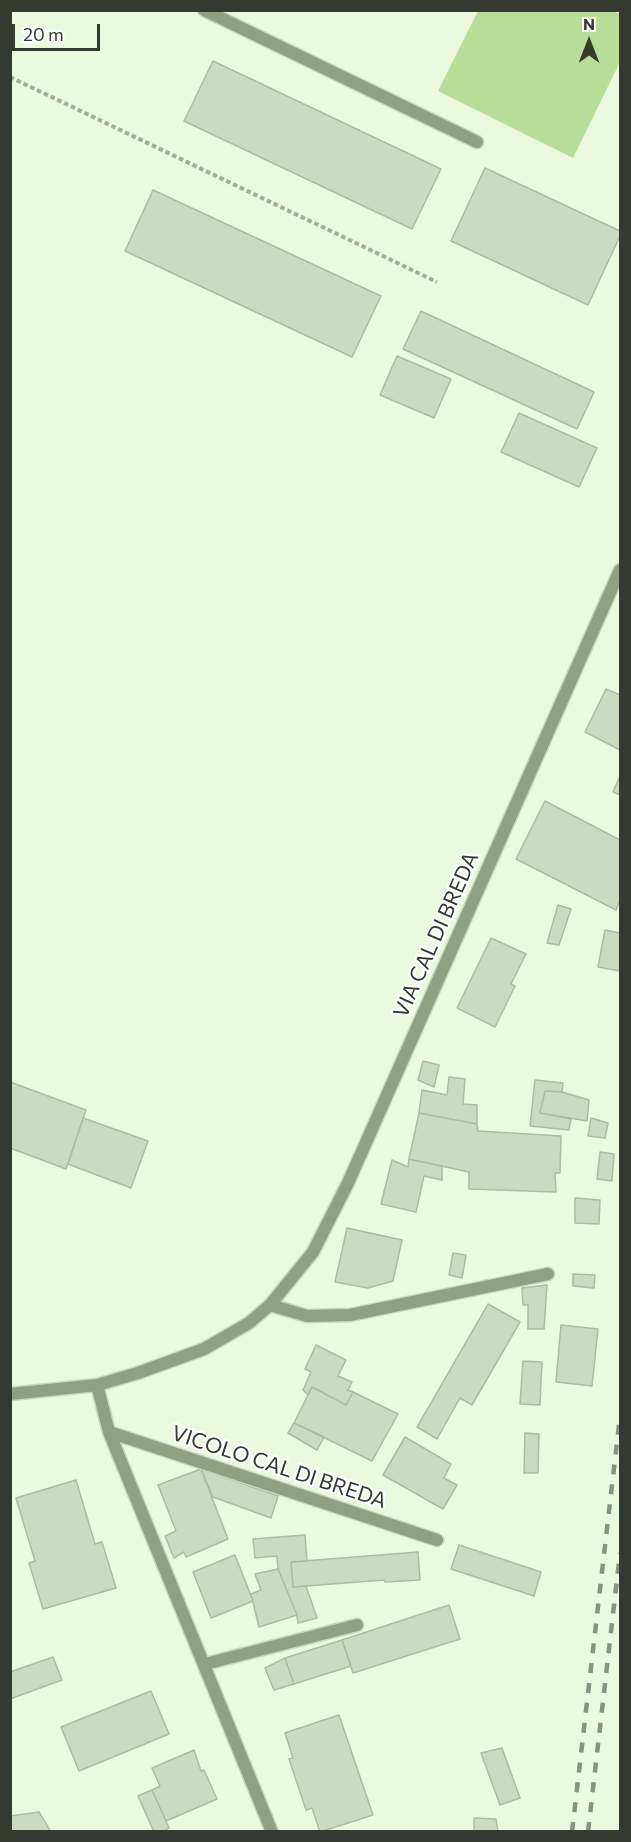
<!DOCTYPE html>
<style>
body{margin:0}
#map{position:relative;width:631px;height:1842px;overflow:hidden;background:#ebfadf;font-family:Commissioner,sans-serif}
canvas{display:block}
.frame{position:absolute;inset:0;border:12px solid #343a2f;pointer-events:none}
.north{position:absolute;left:559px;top:12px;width:60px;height:60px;-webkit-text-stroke:4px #fff;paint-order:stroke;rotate:0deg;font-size:16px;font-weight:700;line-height:24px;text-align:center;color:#343a2f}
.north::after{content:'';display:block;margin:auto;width:21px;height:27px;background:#343a2f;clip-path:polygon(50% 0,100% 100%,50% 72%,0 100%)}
.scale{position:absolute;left:12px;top:24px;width:88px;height:27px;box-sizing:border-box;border:3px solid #343a2f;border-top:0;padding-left:8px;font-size:18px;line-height:21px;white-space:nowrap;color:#343a2f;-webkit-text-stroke:4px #fff;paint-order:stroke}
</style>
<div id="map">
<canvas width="631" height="1842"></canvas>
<div class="frame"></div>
<div class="north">N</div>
<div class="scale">20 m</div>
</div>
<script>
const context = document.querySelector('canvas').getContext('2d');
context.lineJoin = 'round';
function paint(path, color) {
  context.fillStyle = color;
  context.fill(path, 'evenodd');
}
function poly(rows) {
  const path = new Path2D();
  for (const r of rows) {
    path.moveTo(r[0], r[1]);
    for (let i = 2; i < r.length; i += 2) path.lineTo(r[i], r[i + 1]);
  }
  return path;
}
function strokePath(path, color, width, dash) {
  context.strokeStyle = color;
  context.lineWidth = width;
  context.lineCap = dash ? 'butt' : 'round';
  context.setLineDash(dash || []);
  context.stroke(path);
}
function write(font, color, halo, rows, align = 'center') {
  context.font = font + ' Commissioner,sans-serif';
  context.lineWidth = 4.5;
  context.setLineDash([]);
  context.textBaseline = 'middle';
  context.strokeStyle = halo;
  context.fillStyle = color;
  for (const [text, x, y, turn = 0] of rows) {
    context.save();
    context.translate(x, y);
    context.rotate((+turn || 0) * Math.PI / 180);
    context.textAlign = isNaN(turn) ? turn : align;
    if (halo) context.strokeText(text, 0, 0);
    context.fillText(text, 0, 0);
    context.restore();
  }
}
const green = poly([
 [613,11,620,14,620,62,573,158,438,91,478,11]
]);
const building = poly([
 [213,61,441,169,412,229,184,121,213,61],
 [485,168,620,231,620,236,588,305,451,241,485,168],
 [153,190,381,296,352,357,125,251,153,190],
 [421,311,594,392,577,429,403,349,421,311],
 [397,356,451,379,434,418,380,395,397,356],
 [519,413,597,448,579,487,501,452,519,413],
 [606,689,620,695,620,750,585,732,606,689],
 [620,776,620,795,613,792,620,776],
 [545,801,620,840,620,900,616,910,516,859,545,801],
 [558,905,571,909,559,945,547,943,558,905],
 [605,930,620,933,620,971,598,967,605,930],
 [491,938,526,954,511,984,515,986,495,1027,457,1008,491,938],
 [423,1061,439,1065,434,1087,418,1080,423,1061],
 [449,1077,465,1079,463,1104,477,1105,477,1124,419,1113,422,1090,447,1095,449,1077],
 [535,1080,563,1083,562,1092,545,1091,540,1113,571,1119,569,1130,530,1126,535,1080],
 [10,1082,86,1110,66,1169,10,1148,10,1082],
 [545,1091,562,1092,589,1100,587,1121,540,1113,545,1091],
 [419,1113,477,1124,478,1131,561,1136,560,1173,555,1173,556,1192,469,1189,469,1172,409,1159,419,1113],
 [83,1118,148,1141,131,1188,68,1164,83,1118],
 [591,1118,608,1123,605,1138,588,1136,591,1118],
 [600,1152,614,1154,612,1181,597,1179,600,1152],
 [409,1159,442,1166,442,1180,424,1176,416,1212,381,1204,392,1160,408,1167,409,1159],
 [575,1198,600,1200,599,1224,575,1223,575,1198],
 [347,1228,402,1240,393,1281,368,1288,335,1282,347,1228],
 [453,1253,466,1255,462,1278,449,1275,453,1253],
 [573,1274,595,1275,594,1288,573,1286,573,1274],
 [547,1285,544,1329,528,1329,528,1305,523,1305,522,1288,547,1285],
 [488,1304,520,1322,472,1405,460,1398,437,1439,417,1427,488,1304],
 [561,1325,598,1329,592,1386,556,1382,561,1325],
 [316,1345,346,1360,338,1376,352,1382,348,1390,353,1392,346,1405,312,1387,308,1395,303,1390,311,1372,305,1369,316,1345],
 [523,1361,542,1362,540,1405,520,1404,523,1361],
 [312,1387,346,1405,353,1392,398,1414,372,1461,294,1423,312,1387],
 [294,1423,324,1437,317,1450,288,1433,294,1423],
 [525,1433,539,1434,538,1473,524,1473,525,1433],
 [405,1437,451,1464,444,1478,457,1485,443,1509,383,1475,405,1437],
 [201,1469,278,1496,271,1518,213,1497,201,1469],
 [201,1469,228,1539,186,1557,184,1552,174,1558,165,1536,176,1531,158,1485,201,1469],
 [76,1480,95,1544,102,1542,116,1588,43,1609,29,1563,35,1561,16,1498,76,1480],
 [305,1535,307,1561,291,1562,293,1587,306,1586,317,1618,298,1623,297,1615,278,1569,277,1556,255,1558,253,1539,305,1535],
 [459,1545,541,1572,534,1596,451,1569,459,1545],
 [418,1552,420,1580,385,1582,384,1580,293,1587,291,1562,418,1552],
 [235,1555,253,1601,211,1618,193,1572,235,1555],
 [278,1569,297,1615,259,1627,251,1594,261,1590,255,1574,278,1569],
 [449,1605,460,1639,353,1673,342,1640,449,1605],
 [342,1640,351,1666,294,1684,285,1658,342,1640],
 [53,1657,62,1680,10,1699,10,1672,53,1657],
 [285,1658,294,1684,274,1690,265,1668,285,1658],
 [151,1691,169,1734,79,1771,61,1727,151,1691],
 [339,1715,373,1815,320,1832,312,1808,306,1810,289,1759,293,1758,285,1733,339,1715],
 [502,1748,520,1798,500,1805,481,1753,502,1748],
 [194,1750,201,1771,204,1770,217,1799,166,1821,152,1790,160,1786,152,1768,194,1750],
 [152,1790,169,1828,162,1832,154,1832,138,1796,152,1790],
 [39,1812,51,1832,10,1832,10,1816,39,1812],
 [474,1818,496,1819,498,1832,474,1832,474,1818]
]);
const path = poly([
 [10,77,437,282]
]);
const street = poly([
 [204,10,477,142],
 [270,1305,307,1316,350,1315,548,1274],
 [97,1385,109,1432,272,1832],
 [10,1394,97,1385,138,1373,204,1349,249,1323,270,1305,313,1252,348,1183,620,570],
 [109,1432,437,1540],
 [205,1664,357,1625]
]);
const rail = poly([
 [572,1832,620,1416],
 [588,1832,620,1553]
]);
const streetNames = [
 ["VIA CAL DI BREDA",436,935,-66],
 ["VICOLO CAL DI BREDA",279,1467,18]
];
paint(green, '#b8dd99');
paint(building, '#cbdac0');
strokePath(building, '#acbba1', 1.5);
strokePath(street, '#cad7bf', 15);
strokePath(path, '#a1ad98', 4, [4.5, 3]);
strokePath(street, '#90a083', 12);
strokePath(rail, '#899381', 4.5, [10, 10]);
write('21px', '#343a2f', '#fff', streetNames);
</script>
